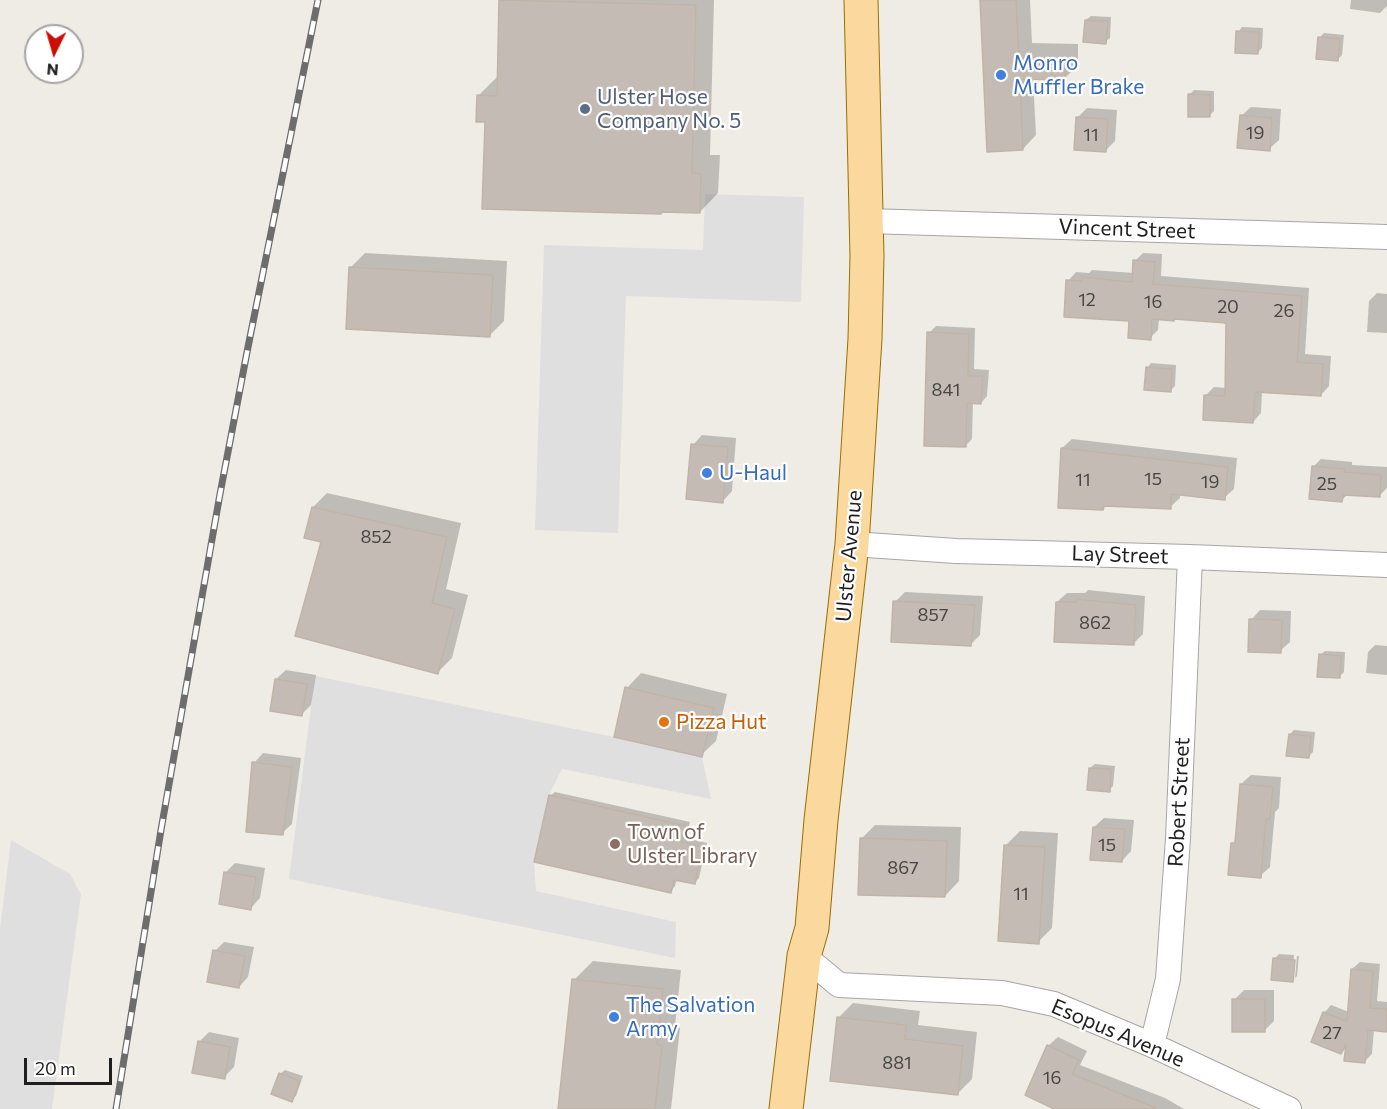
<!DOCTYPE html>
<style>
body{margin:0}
#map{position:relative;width:1387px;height:1109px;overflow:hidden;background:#efece5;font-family:Commissioner,sans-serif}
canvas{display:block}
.north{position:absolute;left:24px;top:24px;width:60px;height:60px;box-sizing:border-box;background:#fff;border:2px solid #a5a5a5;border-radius:50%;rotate:185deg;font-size:16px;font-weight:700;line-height:24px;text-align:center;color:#1f1f1f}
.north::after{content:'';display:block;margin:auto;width:21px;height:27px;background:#cc0e01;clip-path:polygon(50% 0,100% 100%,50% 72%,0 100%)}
.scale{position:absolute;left:24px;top:1058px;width:88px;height:27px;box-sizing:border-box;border:3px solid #1f1f1f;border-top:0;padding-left:8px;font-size:18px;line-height:21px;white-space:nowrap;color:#1f1f1f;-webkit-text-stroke:4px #fff;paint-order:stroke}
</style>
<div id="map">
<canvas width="1387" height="1109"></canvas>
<div class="north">N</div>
<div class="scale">20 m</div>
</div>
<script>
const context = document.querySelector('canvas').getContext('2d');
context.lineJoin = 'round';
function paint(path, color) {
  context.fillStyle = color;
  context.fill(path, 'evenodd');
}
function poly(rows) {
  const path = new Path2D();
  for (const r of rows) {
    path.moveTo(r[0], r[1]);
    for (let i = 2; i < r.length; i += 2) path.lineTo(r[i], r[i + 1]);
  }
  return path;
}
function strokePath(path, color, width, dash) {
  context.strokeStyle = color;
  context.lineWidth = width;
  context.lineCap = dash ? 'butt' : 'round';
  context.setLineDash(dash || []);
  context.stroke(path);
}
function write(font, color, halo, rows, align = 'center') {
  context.font = font + ' Commissioner,sans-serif';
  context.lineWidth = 4.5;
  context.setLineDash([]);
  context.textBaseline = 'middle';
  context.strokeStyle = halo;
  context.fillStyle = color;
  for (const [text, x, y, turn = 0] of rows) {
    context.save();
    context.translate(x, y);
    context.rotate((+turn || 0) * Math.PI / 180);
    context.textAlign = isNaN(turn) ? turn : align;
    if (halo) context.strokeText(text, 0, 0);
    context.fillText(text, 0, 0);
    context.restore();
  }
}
const parking = poly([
 [705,194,804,197,801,302,626,296,618,533,535,530,544,245,703,250],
 [315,676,614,737,702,757,711,799,562,769,549,795,534,862,536,891,676,922,675,958,289,879],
 [11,840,70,874,81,894,52,1109,0,1109,0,929]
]);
const shadow = poly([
 [501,0,714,0,710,155,720,155,718,193,700,212,486,120,478,96,497,77,499,77],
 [981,0,1030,0,1032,43,1078,44,1078,65,1064,79,1033,78,1036,135,1023,149],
 [1351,0,1387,0,1387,6,1380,13,1350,9],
 [1091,16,1111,17,1110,38,1105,42,1086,20],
 [1242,27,1263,28,1262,48,1257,53,1238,32],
 [1324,33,1344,35,1342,55,1338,59,1319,38],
 [1194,90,1214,91,1214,111,1209,116,1189,95],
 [1251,107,1281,109,1279,140,1269,149,1241,116],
 [1087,108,1117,110,1115,141,1106,150,1077,118],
 [365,253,507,261,504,321,489,336,351,267],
 [1143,253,1162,254,1161,276,1309,288,1305,354,1331,356,1329,386,1321,395,1262,391,1261,413,1253,422,1206,395,1214,387,1227,388,1228,322,1159,318,1158,330,1150,338,1131,320,1068,281,1076,272,1089,273,1092,270,1134,273,1135,261],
 [1377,293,1387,294,1387,333,1367,332,1369,301],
 [936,326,975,328,974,369,989,370,987,396,981,403,973,402,972,439,965,446,929,333],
 [1151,363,1176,365,1175,386,1171,390,1147,368],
 [702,435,736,438,732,491,723,501,693,445],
 [1072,439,1237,458,1234,489,1224,498,1180,494,1180,498,1170,507,1107,504,1103,509,1062,448],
 [1321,459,1352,462,1352,465,1387,467,1387,488,1379,496,1348,494,1342,500,1313,467],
 [327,493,461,523,446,589,468,595,452,658,437,673,323,540,313,507],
 [1088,590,1145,596,1143,634,1134,643,1057,602,1067,593,1085,593],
 [905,592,983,596,980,635,970,645,895,602],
 [1260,610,1291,611,1290,642,1280,651,1251,620],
 [1375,645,1387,646,1387,675,1366,673,1368,652],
 [1325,651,1345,652,1344,672,1339,677,1320,655],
 [286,670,316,675,311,705,301,715,276,679],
 [641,673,727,694,716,741,701,755,627,688],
 [1294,730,1315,732,1313,752,1308,757,1290,734],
 [263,753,301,758,292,824,282,833,254,763],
 [1095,764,1115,766,1113,786,1109,790,1090,768],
 [1251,775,1281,777,1279,808,1275,812,1270,867,1260,876,1233,843,1237,839,1241,784],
 [555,792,690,822,686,838,707,843,699,878,694,883,677,879,675,886,671,891,550,796],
 [1104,818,1134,820,1131,851,1122,861,1094,827],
 [875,825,961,827,959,881,945,896,861,839],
 [1020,831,1058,833,1052,928,1038,942,1006,845],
 [235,863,265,868,260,898,251,908,225,873],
 [224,942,254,947,248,977,239,987,215,951],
 [1279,954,1294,955,1292,978,1295,978,1297,956,1299,956,1297,976,1292,981,1274,959],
 [593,961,681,970,675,1026,680,1028,671,1109,559,1109,574,980],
 [1360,962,1380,964,1377,1001,1387,1002,1387,1030,1374,1029,1372,1054,1365,1061,1347,1047,1341,1053,1324,1013,1331,1005,1349,1012,1352,969],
 [1244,990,1274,990,1274,1021,1264,1031,1234,1000],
 [853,1003,920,1011,918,1025,977,1032,972,1079,957,1094,839,1017],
 [209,1032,239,1038,234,1067,224,1077,199,1042],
 [1058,1037,1087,1051,1080,1065,1165,1098,1184,1109,1076,1109,1048,1046],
 [285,1070,303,1076,296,1096,291,1100,280,1074]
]);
const building = poly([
 [499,0,696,5,692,173,701,174,700,213,661,212,661,214,482,209,485,122,476,122,477,95,497,96,499,0],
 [980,0,1016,0,1019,57,1065,58,1065,80,1020,79,1023,150,987,152,980,0],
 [1085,20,1108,21,1106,44,1083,42,1085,20],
 [1236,31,1259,32,1258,54,1235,53,1236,31],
 [1318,37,1340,39,1338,61,1316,59,1318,37],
 [1188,94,1210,95,1210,117,1188,117,1188,94],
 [1240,115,1272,118,1270,151,1237,148,1240,115],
 [1076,117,1108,119,1106,152,1074,150,1076,117],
 [1133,260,1155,262,1153,284,1302,296,1297,362,1323,364,1321,396,1255,392,1253,423,1203,420,1204,395,1225,396,1226,323,1174,319,1174,321,1152,319,1151,340,1128,338,1129,321,1064,317,1066,280,1082,281,1082,277,1132,282,1133,260],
 [349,267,493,275,490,337,346,329,349,267],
 [927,332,969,334,968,376,983,376,981,404,967,403,966,447,924,446,927,332],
 [1146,367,1172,369,1171,392,1144,390,1146,367],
 [691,444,728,447,723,503,686,499,691,444],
 [1061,448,1228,467,1225,500,1171,494,1171,509,1104,506,1103,510,1058,508,1061,448],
 [1312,466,1345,469,1344,472,1381,475,1380,497,1343,495,1342,502,1309,499,1312,466],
 [312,507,447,537,432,603,455,609,438,674,295,636,321,542,304,538,312,507],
 [1077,599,1136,605,1134,645,1054,642,1056,602,1076,602,1077,599],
 [893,601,975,605,971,646,891,642,893,601],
 [1249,619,1282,620,1281,653,1248,652,1249,619],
 [1319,654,1341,656,1340,678,1317,677,1319,654],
 [275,679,307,684,302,716,270,711,275,679],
 [625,687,714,708,702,757,614,737,625,687],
 [1289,734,1311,736,1309,758,1286,756,1289,734],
 [252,762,292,767,283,835,246,832,252,762],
 [1089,768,1111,769,1110,792,1087,790,1089,768],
 [1240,784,1273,787,1270,819,1266,819,1261,878,1228,875,1231,843,1235,843,1240,784],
 [549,795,686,826,682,842,703,847,695,884,674,880,671,893,534,862,549,795],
 [1093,827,1125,829,1122,862,1090,860,1093,827],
 [860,838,947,841,945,897,858,895,860,838],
 [1004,845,1045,847,1039,944,998,941,1004,845],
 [224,872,256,877,251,910,219,904,224,872],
 [213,950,245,956,239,988,207,982,213,950],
 [1273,958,1295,960,1293,982,1271,980,1273,958],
 [1351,969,1373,971,1370,1008,1387,1009,1387,1032,1368,1030,1365,1063,1344,1061,1346,1044,1341,1054,1311,1042,1323,1012,1347,1021,1351,969],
 [572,979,663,989,657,1044,662,1047,655,1109,558,1109,572,979],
 [1232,999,1265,999,1265,1032,1232,1032,1232,999],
 [837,1017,906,1025,905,1039,963,1046,958,1095,830,1081,837,1017],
 [198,1041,230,1047,225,1079,192,1073,198,1041],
 [1047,1045,1079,1060,1072,1074,1156,1108,1156,1109,1054,1109,1025,1095,1047,1045],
 [279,1073,300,1081,292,1102,271,1094,279,1073]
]);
const minor = poly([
 [867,221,1387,237],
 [852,544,956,551,1190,557,1387,565],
 [804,956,839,985,1002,993,1054,1004,1152,1045,1289,1109],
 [1152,1045,1168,979,1178,838,1190,557]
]);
const primary = poly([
 [786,1109,804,956,812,928,821,820,852,544,865,339,867,256,861,0]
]);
const rail = poly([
 [116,1109,161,830,220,494,248,347,318,0]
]);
const markers = [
 [1001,75,6,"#3f7fe0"],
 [585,109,6,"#5c6f8a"],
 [707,473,6,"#3f7fe0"],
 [664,722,6,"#e8710a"],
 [615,844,6,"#8d6e63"],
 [614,1017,6,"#3f7fe0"]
];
const numberNames = [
 ["19",1255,133],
 ["11",1091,135],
 ["12",1087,300],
 ["16",1153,302],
 ["20",1228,307],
 ["26",1284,311],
 ["841",946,390],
 ["15",1153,479],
 ["11",1083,480],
 ["19",1210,482],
 ["25",1327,484],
 ["852",376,537],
 ["857",933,615],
 ["862",1095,623],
 ["15",1107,845],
 ["867",903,868],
 ["11",1021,894],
 ["27",1332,1033],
 ["881",897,1063],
 ["16",1052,1078]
];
const shopNames = [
 ["Monro",1013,63],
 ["Muffler Brake",1013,87],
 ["U-Haul",719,473],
 ["The Salvation",626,1005],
 ["Army",626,1029]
];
const serviceNames = [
 ["Ulster Hose",597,97],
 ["Company No. 5",597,121]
];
const streetNames = [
 ["Vincent Street",1127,229,2],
 ["Lay Street",1120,555,2],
 ["Ulster Avenue",849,556,-85],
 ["Robert Street",1179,802,-87],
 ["Esopus Avenue",1118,1033,23]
];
const foodNames = [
 ["Pizza Hut",676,722]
];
const educationNames = [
 ["Town of",627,832],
 ["Ulster Library",627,856]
];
paint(parking, '#dfdfdf');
paint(shadow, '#0003');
paint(building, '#c4bcb4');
strokePath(building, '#c1b4a7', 1.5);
strokePath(minor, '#a6a6a6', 26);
strokePath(primary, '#986f01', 35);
strokePath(minor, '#fff', 24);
strokePath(primary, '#fbd99e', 33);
strokePath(rail, '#6d6d6d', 7);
strokePath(rail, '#fff', 4.5, [14]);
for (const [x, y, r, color] of markers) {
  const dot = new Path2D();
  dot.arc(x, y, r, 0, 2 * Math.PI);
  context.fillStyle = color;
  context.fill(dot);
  strokePath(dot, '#fff', 2);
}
write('18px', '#484644', null, numberNames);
write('21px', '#366cbe', '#fff', shopNames, 'left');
write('21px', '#4e5e75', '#fff', serviceNames, 'left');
write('21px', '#1f1f1f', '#fff', streetNames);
write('21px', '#c56008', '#fff', foodNames, 'left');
write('21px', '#785e54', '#fff', educationNames, 'left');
</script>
